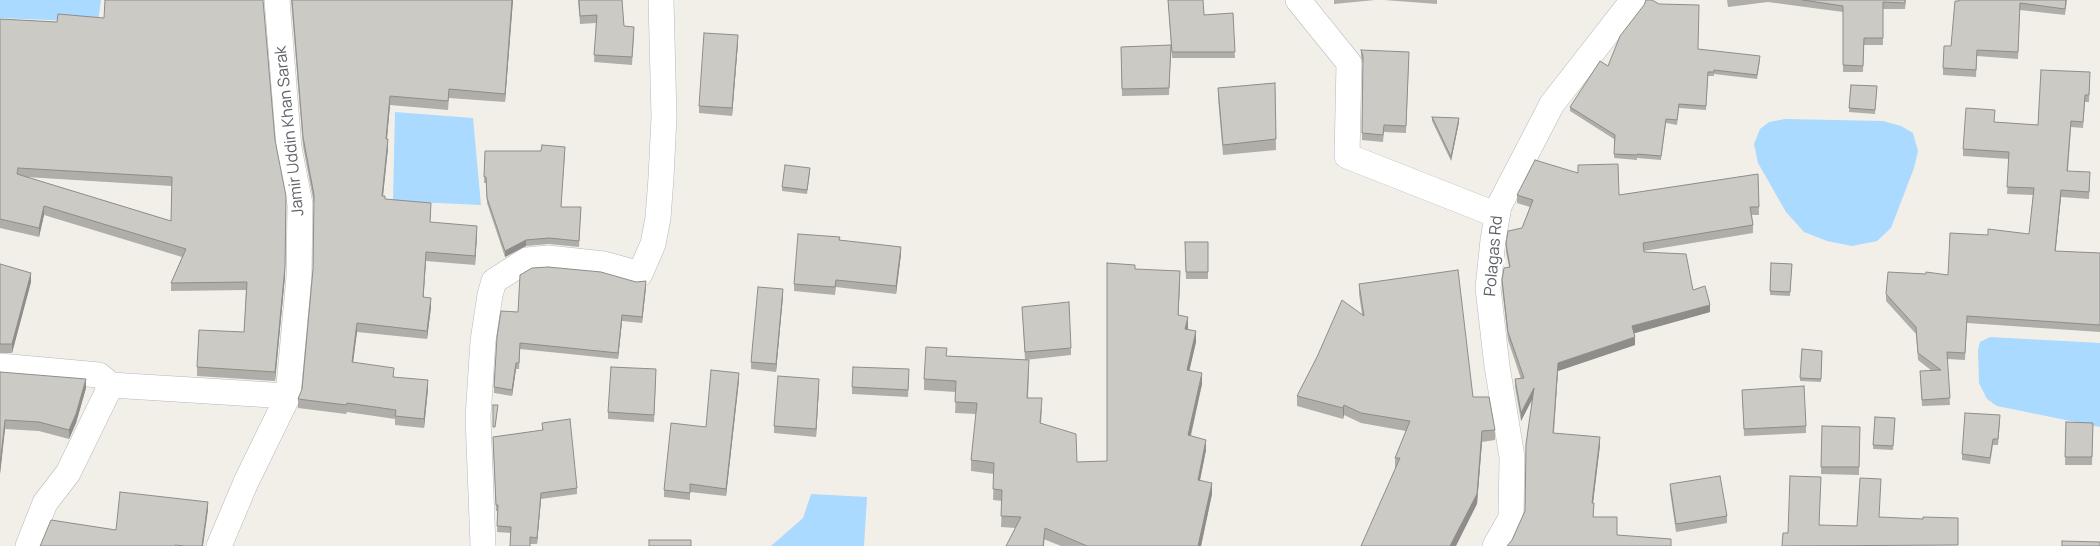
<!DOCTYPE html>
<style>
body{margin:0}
canvas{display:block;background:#f1efe8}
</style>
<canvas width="2100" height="546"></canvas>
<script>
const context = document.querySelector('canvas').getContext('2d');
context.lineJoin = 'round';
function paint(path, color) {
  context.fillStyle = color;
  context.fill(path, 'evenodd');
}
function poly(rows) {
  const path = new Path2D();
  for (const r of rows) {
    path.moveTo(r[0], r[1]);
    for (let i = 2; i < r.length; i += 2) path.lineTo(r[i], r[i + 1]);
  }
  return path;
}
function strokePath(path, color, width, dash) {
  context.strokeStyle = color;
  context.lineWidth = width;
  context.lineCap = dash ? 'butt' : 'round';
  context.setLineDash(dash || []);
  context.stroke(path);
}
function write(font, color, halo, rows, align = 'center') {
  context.font = font + ' Manrope,sans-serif';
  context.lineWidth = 5;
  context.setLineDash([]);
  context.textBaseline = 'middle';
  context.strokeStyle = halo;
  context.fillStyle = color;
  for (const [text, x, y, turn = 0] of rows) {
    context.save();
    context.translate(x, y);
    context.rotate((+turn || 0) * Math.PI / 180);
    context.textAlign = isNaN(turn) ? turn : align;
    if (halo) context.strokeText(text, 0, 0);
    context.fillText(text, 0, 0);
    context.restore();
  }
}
const water = poly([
 [0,0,101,0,98,22,0,18],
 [395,112,473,118,481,205,393,201],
 [1785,119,1883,121,1901,126,1913,133,1918,151,1914,168,1891,228,1877,241,1852,246,1827,241,1804,232,1786,212,1758,163,1754,144,1760,129,1769,122],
 [1990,337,2100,343,2100,427,1997,406,1987,399,1979,383,1978,350,1980,342],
 [811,494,867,497,864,546,771,546,803,518]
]);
const minor = poly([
 [1298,0,1349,63,1347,156,1497,215],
 [0,366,99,375,111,385,288,396],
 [28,546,45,503,68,473,111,385],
 [219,546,246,482,288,396,299,277,300,204,289,148,277,0],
 [483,546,478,417,483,341,490,295,494,281,527,260,548,258,604,264,640,274,653,244,658,218,661,178,664,117,661,0],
 [1495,546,1511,518,1512,457,1497,366,1488,288,1493,240,1499,206,1552,104,1633,0]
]);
const wall = poly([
 [291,0,513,0,505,102,449,98,448,110,390,105,387,139,388,148,383,196,385,199,431,212,430,222,477,235,475,265,426,261,423,297,431,307,427,339,357,332,353,362,428,389,424,428,395,425,395,419,347,412,346,414,298,408,298,399,302,389,313,269,314,204,303,146],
 [578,0,622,0,624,26,634,35,632,65,594,62,596,23,580,24],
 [1168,0,1204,15,1233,13,1235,58,1172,58],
 [1334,0,1375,0,1334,4],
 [1384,0,1437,0,1437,4],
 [1727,0,1906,0,1905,9,1883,9,1883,45,1864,45,1863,72,1843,72,1843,12,1768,2,1728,7],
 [2067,0,2065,15,2020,10,2018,59,1977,56,1976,77,1943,75,1943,68,1951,46,1959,1],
 [0,19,57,22,285,276,275,381,197,376,197,367,244,332,246,290,171,291,171,283,182,257,44,215,39,237,0,228],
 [26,177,172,186,171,221],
 [738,43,732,116,699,113,699,106],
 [1121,47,1171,51,1169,95,1122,96],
 [1698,49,1760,60,1757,79,1714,74,1714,76,1708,76,1706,110,1679,108,1677,125,1666,123,1661,160,1637,158,1637,160,1614,158,1614,139,1570,111,1570,107,1608,66],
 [1361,50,1409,59,1406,133,1384,132,1383,142,1362,140,1363,63,1361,57],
 [2090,79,2089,102,2085,102,2083,128,2071,127,2068,171,2090,179,2089,199,2061,197,2055,251,2100,253,2100,332,1967,323,1965,360,1947,359,1950,405,1922,406,1920,371,1932,371,1918,360,1916,334,1886,301,1886,294,1948,275,1988,235,2029,234,2033,195,2007,194,2009,159,1963,156,1963,149,1995,122,2038,125],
 [1275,83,1276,150,1223,155,1218,98,1218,88],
 [1851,85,1877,86,1875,114,1849,112],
 [1432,117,1459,122,1451,161,1432,121],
 [485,151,565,153,561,207,581,207,579,247,549,244,526,246,505,257,487,203,486,183,484,183],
 [810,172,807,194,782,191,782,187],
 [1758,174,1759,215,1752,215,1753,225,1753,233,1644,251,1644,252,1693,290,1710,312,1634,333,1635,345,1558,371,1554,433,1600,445,1593,503,1594,511,1593,517,1617,535,1671,546,1512,540,1525,511,1532,399,1521,421,1515,387,1515,379,1521,379,1508,340,1502,288,1502,280,1509,267,1506,252,1506,244,1522,228,1530,207,1517,203,1517,195,1619,195],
 [839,240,901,254,896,294,836,287,835,295,794,291,794,284],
 [1185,242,1208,242,1208,279,1186,279],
 [1771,263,1792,264,1790,296,1770,295],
 [0,264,31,282,12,353,0,353],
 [1135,269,1180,282,1178,315,1188,328,1187,330,1196,342,1189,371,1202,384,1191,436,1206,450,1200,480,1212,494,1201,546,1061,546,1016,528,1001,527,1002,501,993,500,994,474,971,471,971,460,976,414,955,413,956,392,924,390,924,379,947,356,1025,360,1022,307,1071,348,1071,355,1025,360,1029,371,1028,398,1042,409,1041,423,1077,462,1107,461],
 [1359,284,1473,397,1495,430,1495,440,1482,442,1477,504,1395,469,1395,458,1406,431,1361,423,1344,415,1343,419,1297,406,1297,396,1362,314,1359,294],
 [646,287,642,323,622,321,618,359,520,349,519,369,516,369,512,396,494,393,494,387,518,312],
 [783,296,776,372,751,369,751,362],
 [1802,349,1822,351,1821,382,1800,381],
 [0,372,86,388,76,423,69,439,39,431,5,429,0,474],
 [656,376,654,422,608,419,608,412],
 [909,377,908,397,852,394,852,387],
 [739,380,726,496,690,492,690,500,664,497,664,490,706,427],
 [819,387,816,437,774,433,774,426],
 [1742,390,1806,426,1806,433,1744,436],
 [1875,417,1895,418,1893,450,1873,449],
 [2000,421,1998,445,1993,445,1990,464,1962,460,1962,454],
 [2066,422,2093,423,2092,465,2065,465],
 [542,423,577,488,577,494,541,499,537,544,530,544,530,546,510,546,511,533,497,532,498,511,496,511,493,437,542,430],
 [1822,426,1860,427,1859,475,1821,474],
 [1670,484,1727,516,1727,523,1676,532,1670,491]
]);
const shadedWall = poly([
 [512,0,513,0,505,102,505,94],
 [738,35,738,43,732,116,732,108],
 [390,96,390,105,386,148,386,139],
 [1459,118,1459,122,1451,161,1451,157],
 [388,139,388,148,382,205,382,196],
 [2061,190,2061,197,2055,258,2055,251],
 [286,196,285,276,275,381,275,372],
 [44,206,44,215,39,237,39,228],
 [477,226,477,235,475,265,475,256],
 [526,240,526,246,505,257,505,251],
 [901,247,901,254,896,294,896,286],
 [426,252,426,261,423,306,423,297],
 [1180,271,1180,282,1178,326,1178,315],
 [31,273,31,282,12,353,12,344],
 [646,281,646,287,642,323,642,317],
 [783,289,783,296,776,372,776,364],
 [431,298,431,307,427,339,427,331],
 [1710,305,1710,312,1632,334,1632,326],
 [622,315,622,321,618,359,618,353],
 [1188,317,1188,328,1185,340,1185,329],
 [357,323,357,332,352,370,352,362],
 [1196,331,1196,342,1187,381,1187,370],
 [1635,337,1635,345,1558,371,1553,440,1558,363],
 [516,363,516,369,512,396,512,390],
 [739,373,739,380,726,496,726,489],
 [1202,373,1202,384,1188,446,1188,435],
 [86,379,86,388,76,423,69,439,69,430],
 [819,379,819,387,816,437,816,429],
 [428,380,428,389,424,428,424,419],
 [1534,388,1534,396,1521,421,1521,413],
 [1344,405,1344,415,1343,419,1343,408],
 [5,420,5,429,0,474,0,465],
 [1482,431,1482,442,1477,504,1456,546,1450,546],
 [1600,437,1600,445,1592,511,1592,503],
 [1206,440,1206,450,1198,490,1198,480],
 [1212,483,1212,494,1201,546,1198,546],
 [541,493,541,499,537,544,537,538],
 [208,502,208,510,203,546,202,546],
 [1045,528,1044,546,1043,546]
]);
const building = poly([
 [105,0,263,0,275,140,286,196,285,267,275,372,197,367,199,330,244,332,247,282,171,283,186,249,44,206,39,228,0,219,0,19,57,22,58,14,104,18,105,0],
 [18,168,172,177,171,221,17,174,18,168],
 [292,0,512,0,505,94,449,89,448,101,390,96,386,139,388,139,382,196,385,196,385,199,431,203,430,222,477,226,475,256,426,252,423,297,431,298,427,331,357,323,352,362,394,368,393,377,428,380,424,419,395,416,396,410,347,403,346,405,298,399,302,389,313,269,314,195,303,137,292,0],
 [579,0,622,0,624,26,634,27,632,57,594,55,597,15,580,16,579,0],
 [1168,0,1203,0,1204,15,1233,13,1235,52,1172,52,1168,0],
 [1646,0,1652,0,1659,4,1699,5,1698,49,1760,56,1757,75,1714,70,1714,72,1708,72,1706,106,1679,104,1677,120,1666,119,1661,156,1637,154,1637,155,1614,154,1615,135,1570,107,1600,61,1608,66,1620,36,1644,5,1646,0],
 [1803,0,1905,0,1905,3,1883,2,1883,38,1864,38,1863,66,1843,65,1843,6,1803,0],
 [1959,0,2066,0,2065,9,2020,3,2018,52,1977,50,1976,70,1943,68,1944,46,1951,46,1955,1,1959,1,1959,0],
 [704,33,738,35,732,108,699,106,704,33],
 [1171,45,1169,88,1122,89,1121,47,1171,45],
 [1361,50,1409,52,1406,126,1384,125,1383,135,1362,133,1363,56,1361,50],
 [2041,70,2090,72,2089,95,2085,95,2083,122,2071,121,2067,171,2090,172,2089,192,2061,190,2055,251,2100,253,2100,325,1967,316,1965,353,1947,352,1950,398,1922,400,1920,371,1941,370,1918,353,1916,327,1886,294,1888,272,1926,274,1926,272,1948,275,1950,233,1988,235,1988,229,2029,234,2034,188,2007,187,2009,152,1963,149,1966,108,1995,110,1994,122,2038,125,2041,70],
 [1275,83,1276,139,1223,145,1218,88,1275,83],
 [1851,85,1877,86,1875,110,1849,108,1851,85],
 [1432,117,1459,118,1451,157,1432,117],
 [542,145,565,147,561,207,581,207,579,241,549,238,526,240,505,251,487,198,486,177,484,177,485,151,541,151,542,145],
 [1535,160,1578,173,1578,165,1618,164,1619,195,1758,174,1759,207,1750,207,1753,225,1643,243,1644,252,1686,254,1693,290,1705,286,1710,305,1632,326,1635,337,1558,363,1553,433,1600,437,1592,503,1594,503,1593,517,1617,517,1617,535,1671,539,1671,546,1507,546,1512,540,1525,511,1526,444,1534,388,1521,413,1515,379,1524,378,1508,332,1502,280,1504,268,1510,267,1506,244,1508,231,1522,228,1533,200,1517,195,1535,160],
 [785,165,810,168,807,190,782,187,785,165],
 [798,234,840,237,839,240,901,247,896,286,836,280,835,287,794,284,798,234],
 [1185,242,1208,242,1208,272,1186,272,1185,242],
 [1107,263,1135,265,1135,269,1180,271,1178,315,1188,317,1185,329,1196,331,1187,370,1202,373,1188,435,1206,440,1198,480,1212,483,1198,546,1087,546,1045,528,1043,546,1006,546,1021,517,1001,516,1002,490,993,489,994,463,971,460,977,403,955,402,956,381,924,379,926,347,947,348,946,356,1029,360,1027,398,1042,398,1040,423,1076,434,1077,462,1107,461,1107,263],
 [1771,263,1792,264,1790,292,1770,291,1771,263],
 [0,264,31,273,12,344,0,344,0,264],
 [548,267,601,272,636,282,646,281,642,317,622,315,618,353,520,343,519,363,516,363,512,390,494,387,497,337,501,311,518,312,520,275,532,268,548,267],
 [1458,270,1473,397,1489,397,1495,430,1482,431,1477,494,1450,546,1361,546,1400,458,1395,458,1410,421,1361,413,1344,405,1343,408,1297,396,1317,357,1342,300,1364,316,1359,284,1458,270],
 [758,287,783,289,776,364,751,362,758,287],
 [1069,302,1071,348,1025,352,1022,307,1069,302],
 [1802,349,1822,351,1821,379,1800,378,1802,349],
 [611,367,656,369,654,415,608,412,611,367],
 [853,367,909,369,908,390,852,387,853,367],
 [711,370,739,373,726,489,690,484,690,493,664,490,671,423,706,427,711,370],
 [0,372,86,379,76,414,69,430,39,422,5,420,0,465,0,372],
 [778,376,819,379,816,429,774,426,778,376],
 [1804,386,1806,426,1744,429,1742,390,1804,386],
 [493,405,498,405,495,427,493,427,493,405],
 [1965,413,2000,415,1998,439,1993,439,1990,458,1962,454,1965,413],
 [1875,417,1895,418,1893,446,1873,445,1875,417],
 [570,419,577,488,541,493,537,538,530,537,530,546,510,546,511,527,497,526,498,505,496,505,493,437,543,430,542,423,570,419],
 [2066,422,2093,423,2092,457,2065,457,2066,422],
 [1822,426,1860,427,1859,467,1821,467,1822,426],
 [1720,476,1727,516,1676,524,1670,484,1720,476],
 [1790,476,1821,477,1819,525,1857,526,1860,478,1881,479,1879,517,1923,519,1923,517,1958,518,1958,545,1782,546,1783,533,1788,533,1790,476],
 [120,492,208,502,202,546,185,546,175,545,175,546,40,546,41,544,51,520,116,530,120,492],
 [649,540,691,540,691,546,649,546,649,540],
 [2062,541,2100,542,2100,546,2062,546,2062,541]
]);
const streetNames = [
 ["Jamir Uddin Khan Sarak",290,131,-96],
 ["Polagas Rd",1494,256,-85]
];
paint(water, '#aadaff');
strokePath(minor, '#b5b8bc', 26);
strokePath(minor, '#fff', 25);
paint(wall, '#afaea9');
paint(shadedWall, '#8f8d8a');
paint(building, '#cccac5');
strokePath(building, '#8f8d8a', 1);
write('16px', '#5f6368', '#fff', streetNames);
</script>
